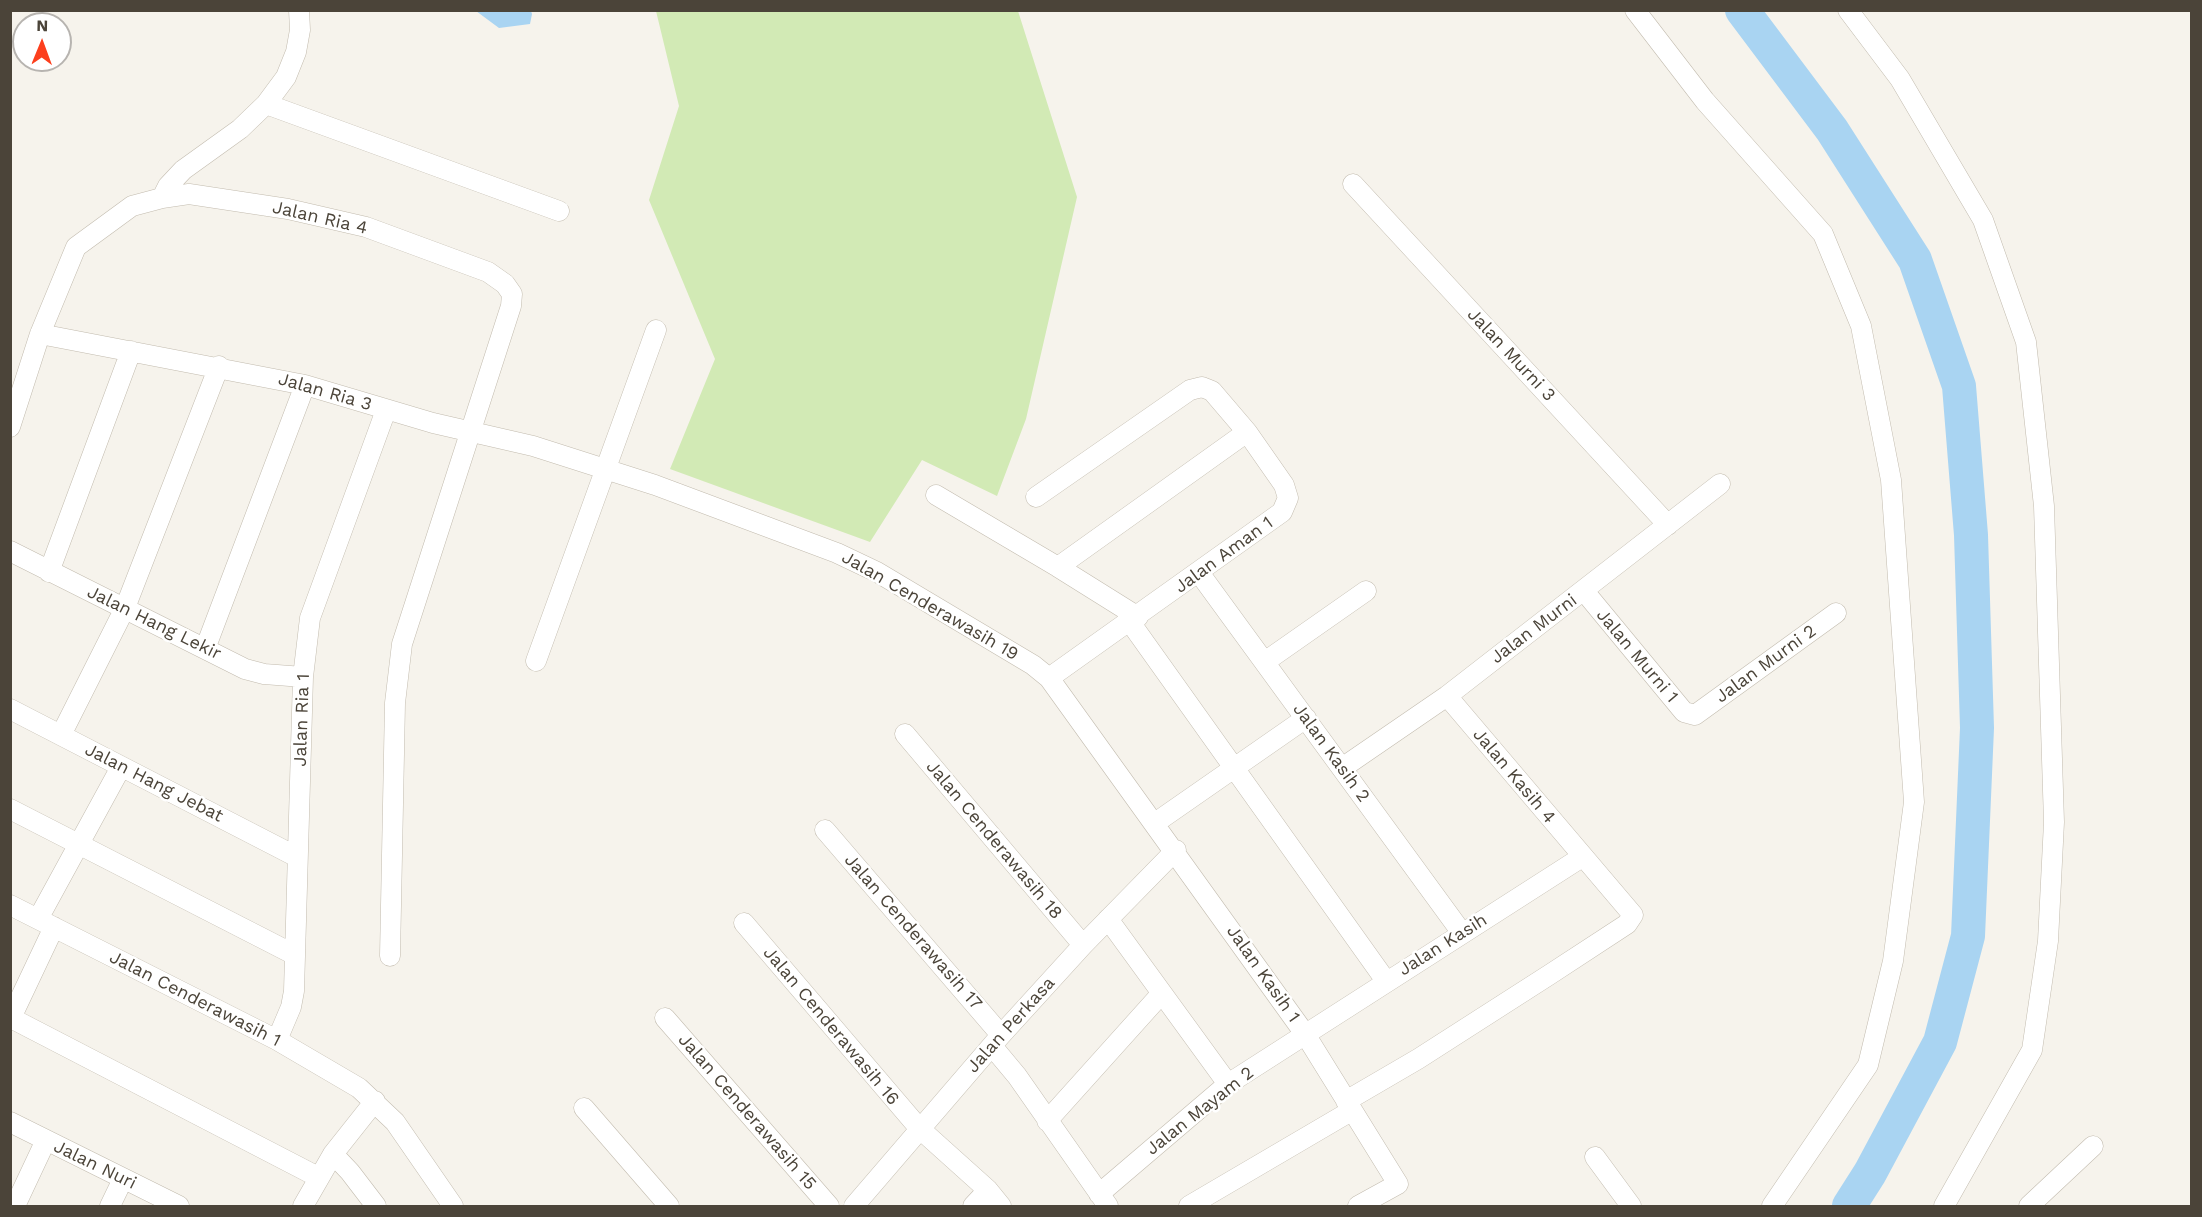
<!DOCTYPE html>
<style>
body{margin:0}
#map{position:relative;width:2202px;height:1217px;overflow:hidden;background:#f6f3ec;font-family:"Work Sans",sans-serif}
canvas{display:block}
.frame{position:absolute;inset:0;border:12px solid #4b4439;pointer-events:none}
.north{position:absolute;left:12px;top:12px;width:60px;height:60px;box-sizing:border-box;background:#fff;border:2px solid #b7b4b0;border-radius:50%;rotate:1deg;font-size:16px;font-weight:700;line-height:24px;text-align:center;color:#4b4439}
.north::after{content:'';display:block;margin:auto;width:21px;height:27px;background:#fc3f1d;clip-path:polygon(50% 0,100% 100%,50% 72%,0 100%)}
</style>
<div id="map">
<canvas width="2202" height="1217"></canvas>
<div class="frame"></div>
<div class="north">N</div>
</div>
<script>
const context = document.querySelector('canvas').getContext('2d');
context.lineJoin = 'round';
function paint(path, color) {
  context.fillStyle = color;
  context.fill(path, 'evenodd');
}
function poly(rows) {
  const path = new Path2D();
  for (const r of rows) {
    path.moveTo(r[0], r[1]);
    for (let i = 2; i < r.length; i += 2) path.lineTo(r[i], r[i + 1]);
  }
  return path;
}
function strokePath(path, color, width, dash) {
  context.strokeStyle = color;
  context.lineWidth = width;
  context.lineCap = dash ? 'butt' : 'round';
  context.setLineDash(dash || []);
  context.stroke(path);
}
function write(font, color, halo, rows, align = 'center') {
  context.font = font + ' "Work Sans",sans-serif';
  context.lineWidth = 5;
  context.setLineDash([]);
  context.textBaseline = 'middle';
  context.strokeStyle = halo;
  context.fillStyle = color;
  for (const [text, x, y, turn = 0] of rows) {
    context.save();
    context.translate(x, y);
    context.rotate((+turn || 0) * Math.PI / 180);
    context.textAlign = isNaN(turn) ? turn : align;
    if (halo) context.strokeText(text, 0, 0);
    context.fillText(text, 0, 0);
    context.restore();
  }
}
const green = poly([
 [656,11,1018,11,1077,197,1026,419,997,496,922,460,870,542,670,469,715,359,649,200,679,106]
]);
const water = poly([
 [476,11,531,11,532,14,530,24,499,28]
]);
const river = poly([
 [1742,10,1832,130,1915,260,1959,386,1971,535,1977,728,1968,936,1940,1042,1870,1173,1849,1206]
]);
const minor = poly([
 [1635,10,1705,101,1823,234,1861,326,1891,480,1914,802,1893,961,1868,1065,1772,1206],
 [1848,10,1900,79,1983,220,2026,342,2044,506,2054,822,2048,941,2032,1050,1944,1206],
 [266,104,286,77,296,52,300,30,299,10],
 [1353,184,1668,525],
 [162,198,168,186,183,170,240,129,266,104,559,211],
 [40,334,305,385,433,423,533,446,655,485,837,553,877,572,1033,665,1049,678,1305,1034,1398,1184,1358,1206],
 [10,427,40,334,76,247,132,206,162,198,189,194,288,209,366,227,488,272,505,284,512,294,511,306,402,644,395,703,390,956],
 [936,495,1058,567],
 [1036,497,1190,390,1202,387,1212,391,1247,432,1284,485,1288,498,1282,512,1049,678],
 [10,551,245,669,264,674,303,677],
 [49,572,131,351],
 [1200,574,1462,933],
 [1584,591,1684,712,1695,715,1836,613],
 [1138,617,1058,567,1247,432],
 [1130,622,1386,981],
 [205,649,305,385],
 [536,661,656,330],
 [1266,661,1366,591],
 [10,709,297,857],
 [905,734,1083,945],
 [61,735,125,608,219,366],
 [1342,768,1447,696,1720,484],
 [10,809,295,955],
 [1155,823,1306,718],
 [825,830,1001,1035],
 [10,905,277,1040,359,1088,395,1122,453,1206],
 [38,919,121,767],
 [1108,919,1228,1084],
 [744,923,919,1128,988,1190,1001,1206],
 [11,1018,318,1177],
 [665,1018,829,1206],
 [10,1020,54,927],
 [277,1040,291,1007,294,991,303,677,310,618,386,410],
 [992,1046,1017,1076,1108,1206],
 [1346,1101,1418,1059,1549,975,1627,924,1633,915,1447,696],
 [584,1108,669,1206],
 [1047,1121,1162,993],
 [10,1122,179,1206],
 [333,1154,350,1172,376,1206],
 [1595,1157,1631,1206],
 [1099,1194,1228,1084,1582,857],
 [15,1206,46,1140],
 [110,1206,123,1179],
 [303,1206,333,1154,375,1101],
 [854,1206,1001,1035,1083,945,1176,850],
 [973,1206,988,1190],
 [1189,1206,1351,1111],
 [2029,1206,2093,1146]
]);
const streetNames = [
 ["Jalan Ria 4",320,218,13],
 ["Jalan Murni 3",1511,355,47],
 ["Jalan Ria 3",325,392,16],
 ["Jalan Aman 1",1224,555,-36],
 ["Jalan Cenderawasih 19",930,606,30],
 ["Jalan Hang Lekir",154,623,26],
 ["Jalan Murni",1534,629,-37],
 ["Jalan Murni 1",1637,656,50],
 ["Jalan Murni 2",1766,664,-36],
 ["Jalan Ria 1",302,720,-88],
 ["Jalan Kasih 2",1331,753,54],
 ["Jalan Kasih 4",1514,776,50],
 ["Jalan Hang Jebat",154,783,27],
 ["Jalan Cenderawasih 18",994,840,50],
 ["Jalan Cenderawasih 17",913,932,49],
 ["Jalan Kasih",1443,945,-32],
 ["Jalan Kasih 1",1263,974,55],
 ["Jalan Cenderawasih 1",195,999,27],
 ["Jalan Perkasa",1011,1025,-48],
 ["Jalan Cenderawasih 16",831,1026,50],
 ["Jalan Mayam 2",1200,1111,-38],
 ["Jalan Cenderawasih 15",747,1112,49],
 ["Jalan Nuri",95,1165,26]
];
paint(green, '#d2eab5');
paint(water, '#a9d4f2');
strokePath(river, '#a9d4f2', 34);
strokePath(minor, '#c2bbae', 21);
strokePath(minor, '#fff', 20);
write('18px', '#4b4439', '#fff', streetNames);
</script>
